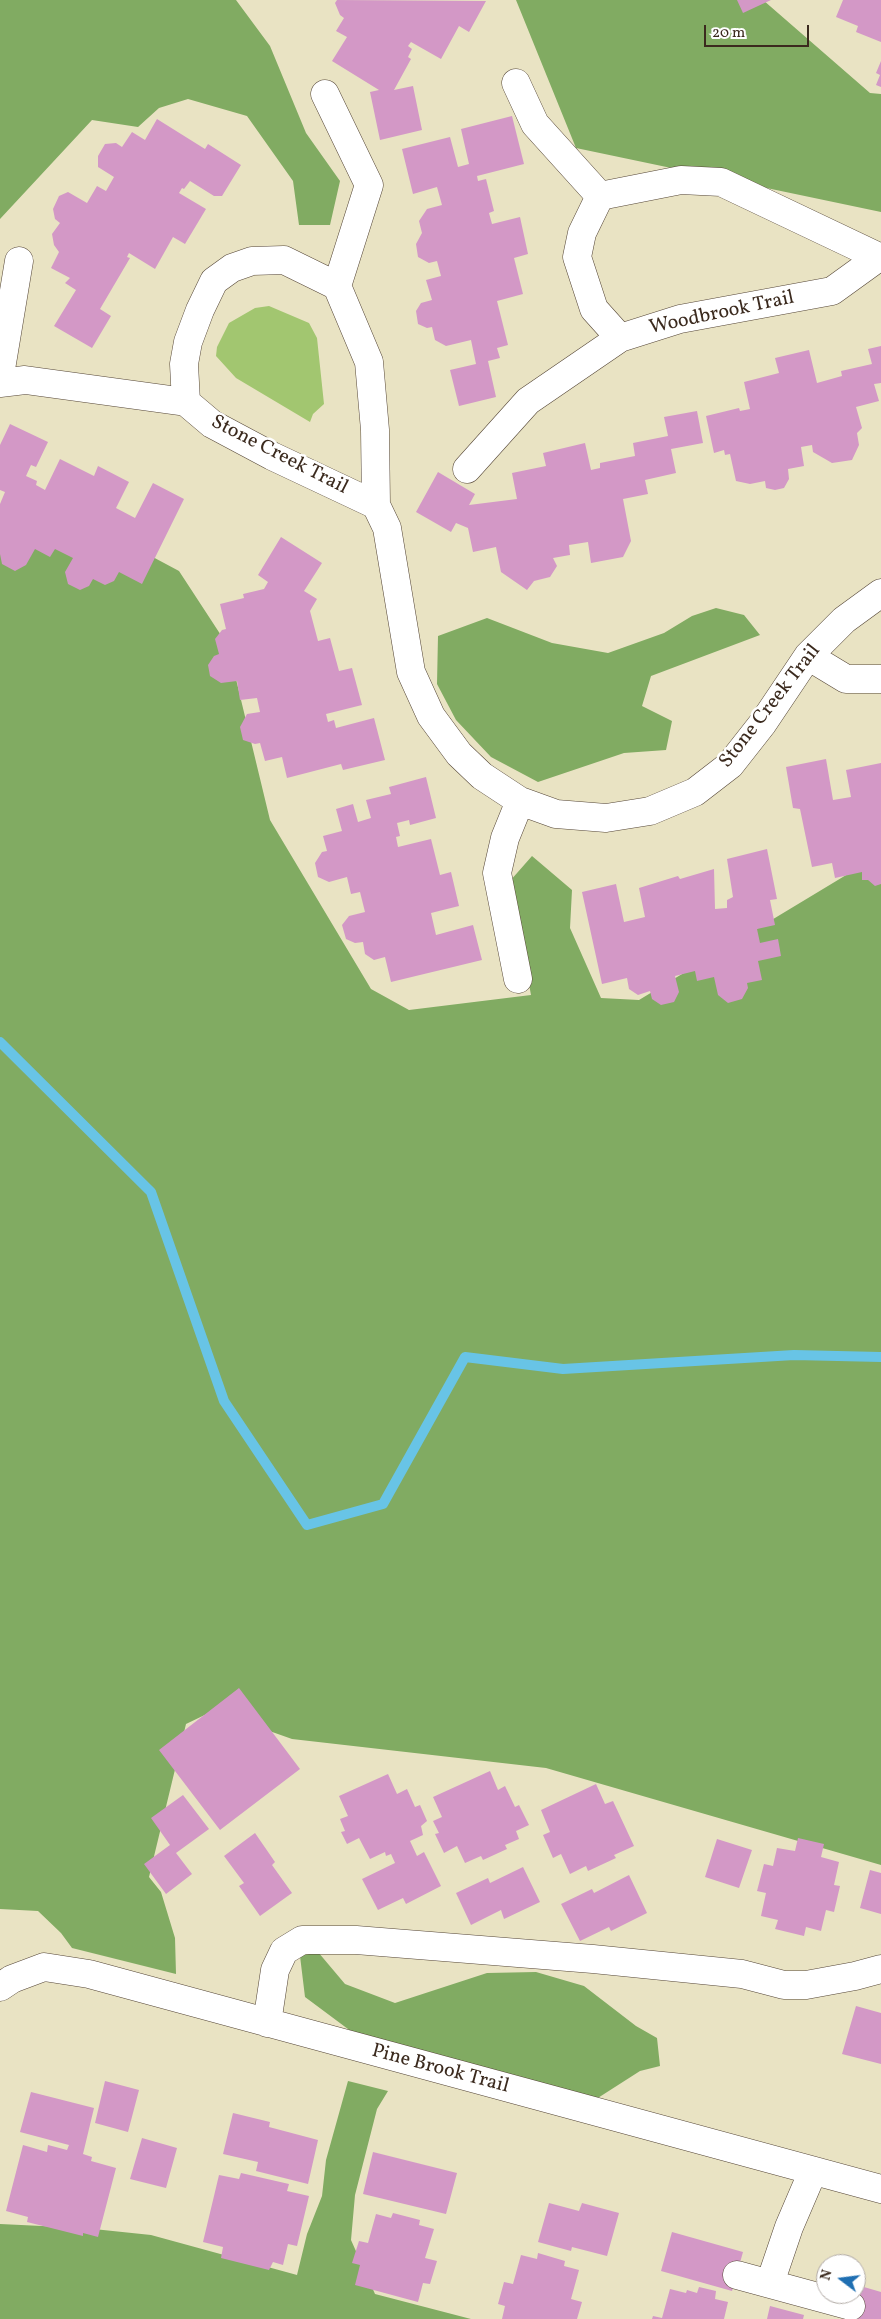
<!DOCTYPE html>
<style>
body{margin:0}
#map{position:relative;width:881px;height:2319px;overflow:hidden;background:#e9e3c3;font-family:Vollkorn,serif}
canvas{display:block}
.north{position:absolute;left:816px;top:2254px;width:50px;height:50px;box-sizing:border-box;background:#fff;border:1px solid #b1aaa5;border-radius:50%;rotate:285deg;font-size:14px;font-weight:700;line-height:20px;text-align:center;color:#3b2a1e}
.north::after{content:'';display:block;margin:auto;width:18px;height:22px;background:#1f6fb2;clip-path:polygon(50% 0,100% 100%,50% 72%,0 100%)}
.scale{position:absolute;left:704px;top:25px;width:105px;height:22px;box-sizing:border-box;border:2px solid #3b2a1e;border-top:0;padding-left:6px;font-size:15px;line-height:18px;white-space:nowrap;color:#3b2a1e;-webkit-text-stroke:4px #fff;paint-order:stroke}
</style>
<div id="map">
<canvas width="881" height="2319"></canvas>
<div class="north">N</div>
<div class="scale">20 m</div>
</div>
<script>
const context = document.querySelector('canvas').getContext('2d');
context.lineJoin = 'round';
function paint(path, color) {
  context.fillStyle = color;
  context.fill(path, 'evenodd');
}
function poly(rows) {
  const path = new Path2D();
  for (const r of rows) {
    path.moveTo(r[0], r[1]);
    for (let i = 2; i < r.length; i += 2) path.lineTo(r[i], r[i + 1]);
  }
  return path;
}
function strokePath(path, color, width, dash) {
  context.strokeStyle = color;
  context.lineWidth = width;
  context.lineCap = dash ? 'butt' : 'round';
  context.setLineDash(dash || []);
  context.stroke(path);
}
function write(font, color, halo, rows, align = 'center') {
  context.font = font + ' Vollkorn,serif';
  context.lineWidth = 5;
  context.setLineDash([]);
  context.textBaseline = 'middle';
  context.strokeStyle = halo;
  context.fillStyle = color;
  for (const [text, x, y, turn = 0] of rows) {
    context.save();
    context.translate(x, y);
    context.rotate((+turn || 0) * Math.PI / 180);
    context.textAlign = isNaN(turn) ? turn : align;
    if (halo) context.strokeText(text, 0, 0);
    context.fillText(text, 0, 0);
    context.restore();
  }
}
const green = poly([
 [269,306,309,323,317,338,324,404,313,414,310,422,236,378,216,356,217,347,229,323,255,308]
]);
const forest = poly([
 [0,0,236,0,270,46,306,133,340,181,330,225,299,225,293,181,247,116,188,99,159,108,138,127,92,120,0,219],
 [516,0,763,0,870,93,881,94,881,212,576,148],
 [0,531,121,540,179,571,228,646,270,820,371,989,409,1010,531,995,510,881,532,856,572,890,570,928,601,998,639,1000,881,854,881,1865,546,1768,292,1739,213,1711,186,1724,149,1877,161,1892,175,1938,176,1974,72,1948,61,1933,38,1911,0,1909],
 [716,608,744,615,760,635,651,676,642,706,672,721,666,750,624,753,538,782,491,757,456,720,437,684,438,636,487,618,552,643,608,653,664,633,692,616],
 [318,1952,345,1984,395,2003,487,1973,536,1972,584,1986,636,2026,657,2038,660,2066,640,2071,590,2103,352,2032,305,1997,300,1956],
 [348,2081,388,2091,377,2109,355,2195,351,2240,375,2294,471,2319,0,2319,0,2224,84,2228,151,2235,297,2275,307,2234,322,2196,326,2160]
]);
const stream = poly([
 [0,1042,151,1192,224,1401,307,1525,383,1504,465,1357,563,1369,794,1355,881,1357]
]);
const building = poly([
 [337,0,486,1,469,32,459,26,441,59,411,42,408,46,412,49,408,57,411,59,394,90,413,86,422,130,380,140,370,92,379,90,332,61,347,37,336,31,344,18,340,15,335,3],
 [737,0,771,0,743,13],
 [843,0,881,0,881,42,856,32,858,26,836,17],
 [881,61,881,87,876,85,880,75,876,73],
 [512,116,524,164,477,176,478,181,486,179,494,211,489,213,492,224,520,217,528,254,514,258,523,294,497,301,508,345,497,348,500,358,488,361,496,397,459,406,450,370,476,364,471,340,446,346,435,340,432,327,427,328,418,324,416,311,421,303,432,300,426,280,441,276,437,261,429,263,418,257,416,244,422,233,419,221,427,209,442,205,437,187,413,194,402,149,450,137,458,167,469,164,461,129],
 [157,119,205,149,208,144,241,165,222,196,214,196,190,181,184,189,182,188,179,193,206,209,185,244,173,237,155,269,129,253,127,257,130,258,100,309,111,316,92,348,54,326,76,290,65,283,70,278,51,268,59,252,54,245,52,234,60,223,55,219,53,209,59,196,68,192,87,203,97,186,106,191,114,177,98,167,98,156,105,144,116,143,122,147,132,132,145,140],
 [881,346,881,383,874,384,879,401,856,407,862,428,857,433,859,445,852,460,832,463,813,452,812,445,801,447,804,466,788,469,789,479,784,488,775,490,766,488,765,481,750,484,736,481,730,454,725,455,724,450,714,453,706,416,739,408,740,411,750,409,744,382,779,373,775,358,809,350,817,383,842,376,841,371,872,364,868,349],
 [697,411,703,443,671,449,676,473,645,480,648,494,623,499,631,541,623,557,591,563,588,542,569,545,570,555,553,558,557,566,550,577,534,581,527,590,501,572,496,547,473,552,468,528,456,523,451,532,416,512,438,472,475,494,469,505,517,499,512,473,546,466,543,453,585,443,591,470,600,468,600,463,635,456,633,443,668,436,664,417],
 [10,424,48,442,36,467,31,465,26,476,37,481,36,485,45,490,60,459,94,476,98,466,129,482,116,508,135,518,153,483,184,499,142,584,119,572,114,581,105,585,93,579,89,586,80,590,68,584,65,572,73,558,55,549,50,557,35,549,26,565,15,571,2,564,0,554,0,504,5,492,0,490,0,445],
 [281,537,322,563,304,591,317,599,310,611,318,641,330,638,339,671,352,668,362,705,326,714,328,722,334,720,336,728,374,718,385,760,343,770,341,764,287,778,282,757,265,761,260,743,255,744,243,740,240,727,247,714,260,712,257,698,240,700,237,681,221,683,210,676,208,665,214,656,219,654,215,639,222,630,226,629,220,604,244,598,243,594,264,589,268,582,258,575],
 [826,759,833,800,851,797,846,770,881,763,881,884,875,886,868,880,862,880,862,872,835,878,832,863,812,867,800,809,793,808,786,767],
 [426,777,436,818,410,825,409,820,397,823,400,836,396,837,398,847,431,839,440,875,451,872,459,906,431,913,436,935,473,925,482,960,391,982,385,957,374,960,365,954,363,942,355,943,346,939,342,925,349,916,365,912,360,892,351,894,347,877,329,882,318,877,315,863,322,852,327,851,323,836,342,831,336,809,353,804,358,822,371,818,366,800,391,794,389,787],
 [767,849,777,899,770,900,775,925,757,929,760,943,778,939,781,956,758,961,762,980,747,983,748,988,742,999,728,1003,718,995,714,977,697,981,695,971,675,976,679,992,674,1002,661,1005,652,999,650,991,638,995,629,989,627,978,602,984,582,892,616,884,624,922,645,917,639,888,678,876,680,879,714,869,715,909,727,908,727,900,733,897,727,859],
 [239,1688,300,1769,220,1830,159,1750],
 [490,1771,498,1790,505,1786,515,1807,519,1805,529,1825,516,1831,519,1839,505,1845,507,1849,483,1860,481,1856,465,1863,457,1846,444,1853,435,1834,439,1833,433,1821,442,1817,433,1797],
 [388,1774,397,1794,407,1789,415,1807,420,1805,427,1821,421,1826,423,1835,410,1841,417,1856,424,1852,441,1886,406,1904,403,1898,378,1910,362,1879,395,1863,391,1854,386,1856,385,1852,370,1859,359,1838,347,1844,341,1832,345,1831,340,1819,348,1816,339,1796],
 [596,1784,605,1804,613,1801,634,1846,614,1855,616,1858,588,1871,586,1866,570,1874,561,1854,553,1858,543,1835,550,1832,541,1810],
 [183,1795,209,1829,176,1853,192,1874,166,1894,144,1864,170,1845,151,1818],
 [255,1833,275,1862,272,1865,292,1893,260,1916,239,1886,244,1883,224,1856],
 [798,1838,824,1844,821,1857,839,1862,834,1885,840,1886,834,1912,826,1910,821,1931,806,1927,804,1936,775,1929,778,1920,761,1916,766,1893,757,1891,764,1864,773,1866,777,1848,795,1851],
 [717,1839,752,1850,739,1888,705,1877],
 [523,1867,540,1902,504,1919,501,1910,471,1925,456,1893,488,1878,490,1883],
 [870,1870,881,1873,881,1914,860,1908],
 [629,1875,647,1913,611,1931,609,1927,580,1941,561,1904,592,1889,594,1893],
 [856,2006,881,2013,881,2064,842,2054],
 [105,2081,139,2090,128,2132,95,2123],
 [31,2092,94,2108,83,2154,92,2157,91,2161,116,2168,98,2237,83,2233,83,2236,27,2222,28,2217,6,2211,23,2145,47,2152,48,2145,67,2150,69,2145,20,2132],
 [233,2113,270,2122,269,2127,318,2140,308,2184,256,2171,258,2162,223,2154],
 [142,2138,177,2148,166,2188,130,2179],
 [373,2152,457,2173,446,2214,363,2194],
 [241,2173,289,2184,287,2191,309,2196,297,2246,288,2244,283,2265,273,2262,269,2270,221,2258,223,2247,203,2242,219,2175,239,2179],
 [549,2203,579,2211,582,2203,619,2213,607,2256,572,2247,571,2251,538,2242],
 [393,2213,420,2220,419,2225,434,2229,425,2258,437,2261,430,2284,423,2283,418,2302,355,2285,360,2265,352,2263,359,2241,368,2243,376,2214,391,2218],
 [672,2232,743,2252,732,2291,661,2271],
 [538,2253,565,2261,564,2266,579,2270,571,2299,582,2302,577,2319,502,2319,505,2306,498,2304,504,2282,513,2284,521,2255,537,2259],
 [857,2285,881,2292,881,2319,848,2319],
 [699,2287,716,2291,715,2299,728,2302,724,2319,652,2319,653,2316,662,2318,670,2289,686,2293,687,2290,697,2293],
 [770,2306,804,2315,803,2319,767,2319]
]);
const minor = poly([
 [516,83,535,124,600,196],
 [325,94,369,185,337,286],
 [681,180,721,182,879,257,832,291,680,319,620,338,594,309,577,257,582,233,600,196,681,180],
 [0,375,19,261],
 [0,383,25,380,186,402],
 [467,469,528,401,620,338],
 [376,505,272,456,212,424,186,402,184,364,188,342,200,310,214,281,232,268,252,261,284,260,337,286,369,362,375,430,376,505,387,528,411,672,431,716,459,754,482,776,520,801,556,814,606,818,650,811,695,792,730,765,763,723,808,656,844,620,881,593],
 [808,656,846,679,881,679],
 [518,979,497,873,505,838,520,801],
 [0,1987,12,1979,44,1967,89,1974,881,2189],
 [267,2023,275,1970,284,1951,302,1940,356,1940,593,1959,742,1974,784,1985,806,1985,855,1976,881,1969],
 [737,2275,851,2306],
 [770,2283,789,2227,813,2171]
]);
const streetNames = [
 ["Woodbrook Trail",722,314,-12],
 ["Stone Creek Trail",279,456,27],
 ["Stone Creek Trail",771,707,-52],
 ["Pine Brook Trail",440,2070,15]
];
paint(green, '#a2c670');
paint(forest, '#81ab62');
strokePath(stream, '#68c4e6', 10);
paint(building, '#d398c6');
strokePath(minor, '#554637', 29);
strokePath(minor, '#fff', 28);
write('20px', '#3b2a1e', '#fff', streetNames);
</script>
